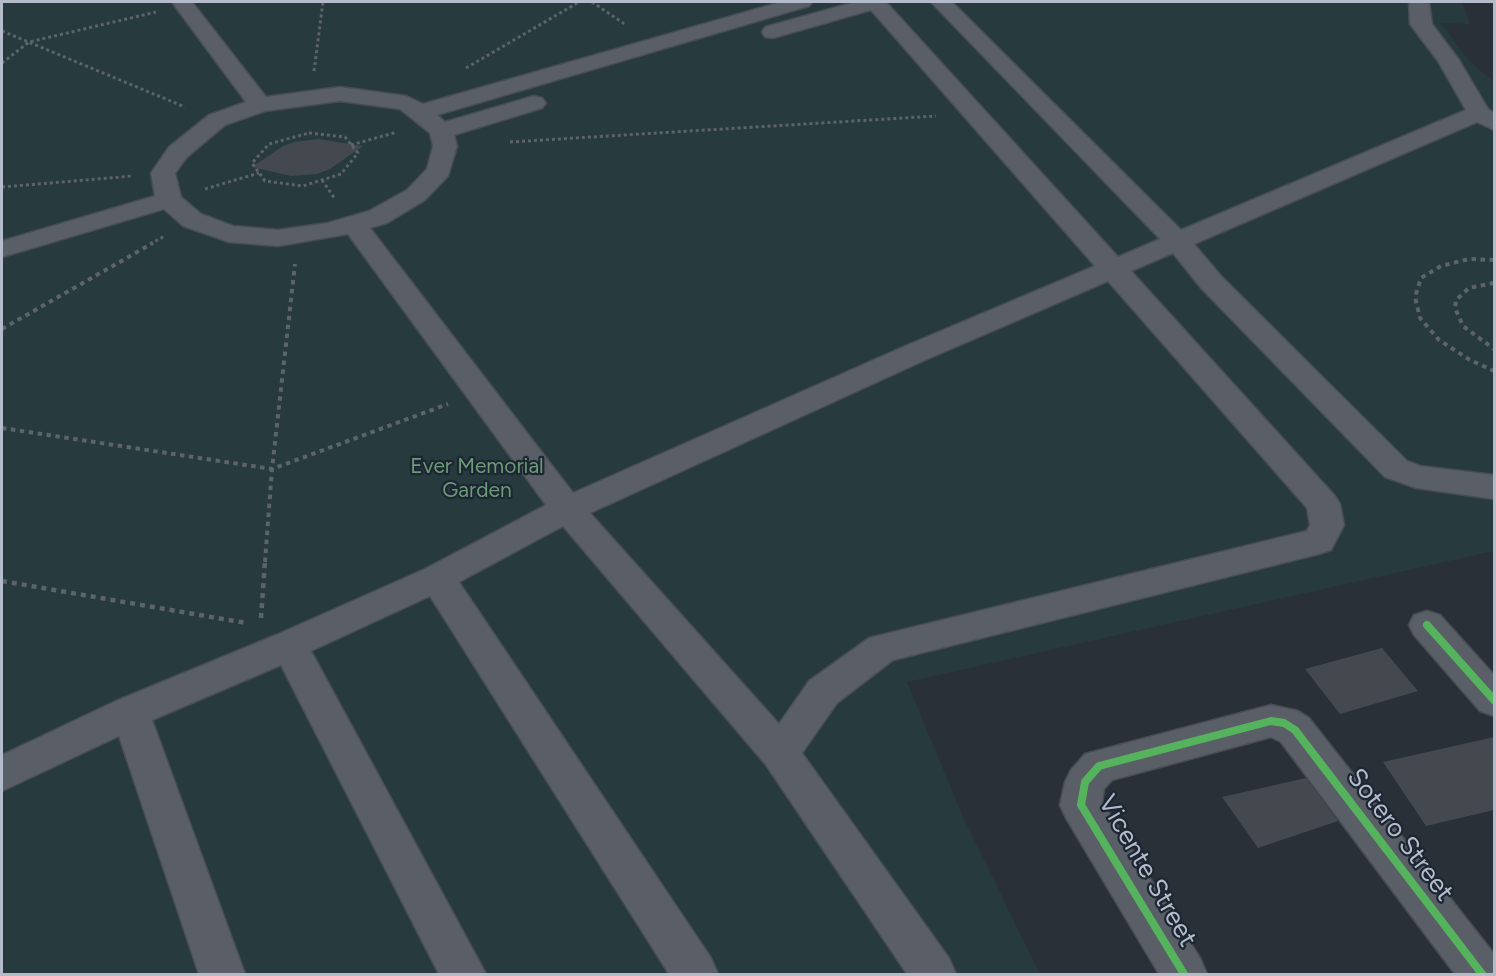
<!DOCTYPE html>
<style>
body{margin:0}
#map{position:relative;width:1496px;height:976px;overflow:hidden;background:#2a3038;font-family:Figtree,sans-serif}
canvas{display:block}
.frame{position:absolute;inset:0;border:3px solid #b4bcc9;pointer-events:none}
</style>
<div id="map">
<canvas width="1496" height="976"></canvas>
<div class="frame"></div>
</div>
<script>
const context = document.querySelector('canvas').getContext('2d');
context.lineJoin = 'round';
function paint(path, color) {
  context.fillStyle = color;
  context.fill(path, 'evenodd');
}
function poly(rows) {
  const path = new Path2D();
  for (const r of rows) {
    path.moveTo(r[0], r[1]);
    for (let i = 2; i < r.length; i += 2) path.lineTo(r[i], r[i + 1]);
  }
  return path;
}
function strokePath(path, color, width, dash) {
  context.strokeStyle = color;
  context.lineWidth = width;
  context.lineCap = dash ? 'butt' : 'round';
  context.setLineDash(dash || []);
  context.stroke(path);
}
function write(font, color, halo, rows, align = 'center') {
  context.font = font + ' Figtree,sans-serif';
  context.lineWidth = 4.5;
  context.setLineDash([]);
  context.textBaseline = 'middle';
  context.strokeStyle = halo;
  context.fillStyle = color;
  for (const [text, x, y, turn = 0] of rows) {
    context.save();
    context.translate(x, y);
    context.rotate((+turn || 0) * Math.PI / 180);
    context.textAlign = isNaN(turn) ? turn : align;
    if (halo) context.strokeText(text, 0, 0);
    context.fillText(text, 0, 0);
    context.restore();
  }
}
const green = poly([
 [2,2,1462,2,1470,24,1441,23,1469,61,1494,82,1494,551,907,682,963,817,1040,974,2,974]
]);
const building = poly([
 [318,139,363,146,330,169,317,174,291,176,252,167,283,146,294,142],
 [1382,648,1418,691,1340,714,1305,669],
 [1494,737,1494,810,1426,826,1383,762],
 [1306,778,1338,821,1258,848,1222,797]
]);
const pathFar2 = poly([
 [592,2,626,25],
 [2,31,185,107],
 [2,63,29,42,156,12],
 [466,68,579,2],
 [314,71,323,2],
 [309,133,345,137,358,153,341,174,303,186,265,181,252,163,269,144,309,133],
 [510,142,936,116],
 [351,145,397,132],
 [322,180,335,199],
 [2,187,132,176],
 [205,189,259,173],
 [150,244,165,236]
]);
const pathFar1 = poly([
 [1494,260,1469,259,1441,266,1421,278,1415,297,1420,318,1439,340,1470,360,1494,371],
 [1494,283,1469,288,1456,300,1455,308,1463,326,1494,349],
 [2,329,153,243],
 [2,428,272,469,448,404],
 [265,562,272,469,295,264]
]);
const path = poly([
 [2,581,246,623],
 [261,618,265,561]
]);
const minor = poly([
 [172,2,192,2,266,97,340,87,406,96,423,104,781,2,812,2,809,6,437,115,445,122,534,96,542,98,546,103,542,108,454,135,457,146,448,176,425,200,387,223,370,228,573,493,903,347,1095,266,871,10,773,38,765,37,762,32,765,27,855,2,886,2,1118,257,1160,239,931,2,952,2,1181,230,1466,110,1438,61,1410,24,1409,2,1429,2,1432,24,1459,60,1488,109,1494,113,1494,130,1477,122,1194,244,1221,276,1407,461,1420,466,1494,475,1494,499,1416,488,1385,477,1201,288,1173,253,1131,271,1335,496,1340,504,1344,525,1331,550,1319,554,893,660,837,703,802,753,949,958,956,974,907,974,766,765,563,526,459,582,711,958,718,974,669,974,430,596,311,651,486,974,439,974,281,665,152,720,245,974,199,974,119,736,2,791,2,755,116,701,276,635,425,569,546,505,348,234,278,246,229,242,183,226,164,209,2,257,2,241,155,196,151,173,169,147,209,115,246,102,172,2],
 [340,101,400,109,430,133,433,146,427,169,407,190,369,211,328,223,278,230,233,226,201,214,181,197,175,173,187,157,225,125,265,111,340,101],
 [1108,281,1307,508,1310,525,1307,531,869,638,809,681,779,724,590,513,923,361,1108,281],
 [1427,611,1440,615,1494,675,1494,716,1480,711,1414,635,1409,625,1414,615,1427,611],
 [1271,705,1298,711,1309,718,1494,954,1494,974,1455,974,1281,742,1271,737,1112,780,1104,789,1102,802,1200,958,1207,974,1159,974,1066,818,1060,805,1065,782,1071,770,1085,754,1271,705]
]);
const cycleway = poly([
 [1427,625,1494,700],
 [1184,974,1081,805,1085,782,1099,766,1271,721,1284,723,1295,730,1482,974]
]);
const parkNames = [
 ["Ever Memorial",477,467],
 ["Garden",477,491]
];
const nearStreetnames = [
 ["Sotero Street",1400,835,53],
 ["Vicente Street",1147,871,60]
];
paint(green, '#273a3e');
paint(building, '#444950');
strokePath(minor, '#484c53', 3);
strokePath(pathFar2, '#5d636a', 3, [3, 3]);
strokePath(pathFar1, '#5d636a', 4, [4.5, 4.5]);
strokePath(path, '#5d636a', 4.5, [5, 5]);
paint(minor, '#5a5e66');
strokePath(cycleway, '#56b35d', 8);
write('21px', '#6b9a76', '#1d2633', parkNames);
write('26px', '#b4bcc9', '#1d2633', nearStreetnames);
</script>
